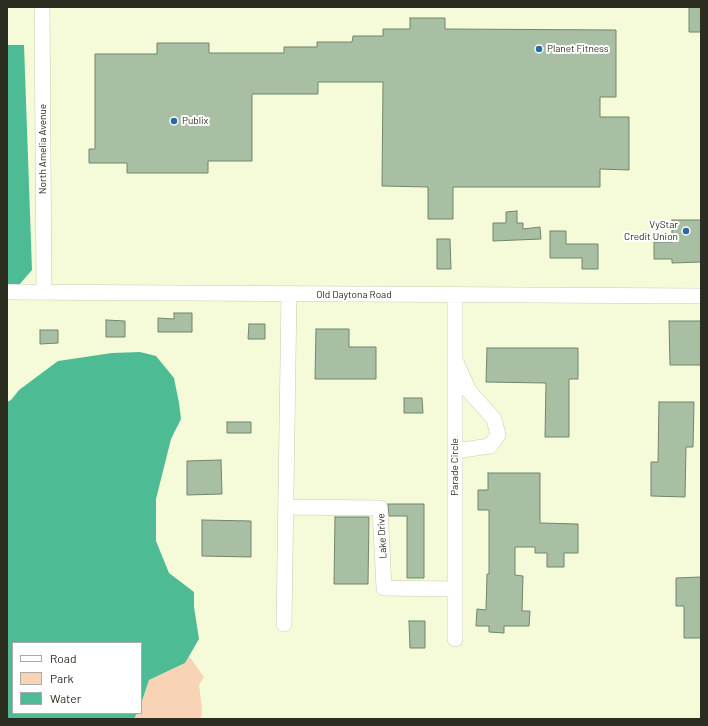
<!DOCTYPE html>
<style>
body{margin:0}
#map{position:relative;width:708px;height:726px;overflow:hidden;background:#f5fad8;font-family:Barlow,sans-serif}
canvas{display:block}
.frame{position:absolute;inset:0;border:8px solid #2b2d20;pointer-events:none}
.legend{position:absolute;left:12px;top:642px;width:130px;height:72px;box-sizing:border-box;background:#fff;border:1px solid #aaaba6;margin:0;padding:5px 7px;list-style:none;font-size:12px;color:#2b2d20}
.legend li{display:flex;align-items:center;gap:8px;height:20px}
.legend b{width:20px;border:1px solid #aaaba6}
</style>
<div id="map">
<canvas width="708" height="726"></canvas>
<div class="frame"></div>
<ul class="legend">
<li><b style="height:5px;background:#fff"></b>Road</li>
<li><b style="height:11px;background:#f9d3b6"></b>Park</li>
<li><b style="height:11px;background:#4dbc94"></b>Water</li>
</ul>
</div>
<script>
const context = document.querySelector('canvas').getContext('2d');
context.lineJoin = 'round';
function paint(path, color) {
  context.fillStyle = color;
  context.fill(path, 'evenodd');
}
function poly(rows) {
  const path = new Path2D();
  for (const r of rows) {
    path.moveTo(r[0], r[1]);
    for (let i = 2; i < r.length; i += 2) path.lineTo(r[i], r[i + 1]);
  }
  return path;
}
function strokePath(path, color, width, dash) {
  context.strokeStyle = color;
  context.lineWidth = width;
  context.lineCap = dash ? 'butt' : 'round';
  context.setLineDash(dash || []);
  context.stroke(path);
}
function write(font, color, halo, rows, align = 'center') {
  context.font = font + ' Barlow,sans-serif';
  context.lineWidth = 4;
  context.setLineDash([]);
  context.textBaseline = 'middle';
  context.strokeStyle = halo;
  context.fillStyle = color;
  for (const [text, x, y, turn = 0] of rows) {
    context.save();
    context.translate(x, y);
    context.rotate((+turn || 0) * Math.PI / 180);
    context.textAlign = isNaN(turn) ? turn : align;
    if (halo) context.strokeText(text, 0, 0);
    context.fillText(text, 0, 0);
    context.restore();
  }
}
const green = poly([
 [189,656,204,677,199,685,202,709,201,719,134,719,137,713,141,713,141,704,149,680,185,663]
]);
const water = poly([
 [7,45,24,45,32,270,19,285,7,285],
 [140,352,156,356,174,378,179,403,181,419,171,439,156,499,156,541,169,573,194,592,194,607,199,639,185,663,149,680,141,704,141,643,13,643,13,713,137,713,134,719,7,719,7,402,11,400,19,390,58,361,112,353]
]);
const building = poly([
 [689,7,701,7,701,32,689,32,689,7],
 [410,18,445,18,445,29,616,30,616,97,600,97,600,117,629,117,629,170,600,169,600,187,453,187,453,219,428,219,428,187,382,186,383,82,318,82,318,94,252,94,252,161,208,161,208,173,127,173,127,163,89,163,89,149,95,149,95,54,157,54,157,43,209,43,209,53,284,53,284,47,317,47,317,42,352,42,353,36,383,36,383,29,410,29,410,18],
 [517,211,517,223,523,223,523,229,540,227,541,239,493,241,493,223,506,223,506,212,517,211],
 [672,220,701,220,701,262,672,263,672,259,654,259,654,242,672,242,672,220],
 [550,231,566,231,566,244,598,244,598,269,582,269,582,258,550,258,550,231],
 [437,239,450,239,451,269,437,269,437,239],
 [174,313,192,313,192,332,158,332,158,318,174,319,174,313],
 [106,320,125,321,125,337,106,337,106,320],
 [669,321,701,321,701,365,670,365,669,321],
 [249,324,265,324,265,339,248,339,249,324],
 [316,329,349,329,349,347,376,347,376,379,315,379,316,329],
 [40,330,58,330,58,343,40,344,40,330],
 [487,348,578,348,578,379,569,379,569,437,545,437,546,383,486,382,487,348],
 [404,398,422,398,423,413,404,413,404,398],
 [659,402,694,402,693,447,686,447,685,497,651,496,651,462,658,462,659,402],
 [227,422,251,422,251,433,227,433,227,422],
 [221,460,222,494,187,495,187,461,221,460],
 [488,473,540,473,540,523,578,524,578,553,564,553,564,567,547,567,547,553,535,553,535,547,515,547,515,575,523,576,522,611,530,611,529,626,504,626,504,633,489,632,489,626,476,626,477,609,486,610,487,574,489,574,489,510,478,510,478,490,488,490,488,473],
 [388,504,424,504,424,578,407,578,407,516,389,516,388,504],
 [335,517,369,517,368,584,334,584,335,517],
 [202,520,251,521,251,557,202,556,202,520],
 [701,577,701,638,684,638,684,606,676,606,676,578,701,577],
 [409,621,425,621,425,648,410,648,409,621]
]);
const minor = poly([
 [42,7,44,291],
 [7,292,701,296],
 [455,451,490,446,498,435,494,419,469,391,457,364],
 [286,507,380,508,384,588,455,589],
 [284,624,289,294],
 [455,639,455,295]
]);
const markers = [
 [539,49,4,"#286ba0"],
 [174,121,4,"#286ba0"],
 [686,231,4,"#286ba0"]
];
const poiNames = [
 ["Planet Fitness",547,49],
 ["Publix",182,121],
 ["VyStar",678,225,"right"],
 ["Credit Union",678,237,"right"]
];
const streetNames = [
 ["North Amelia Avenue",43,149,-90],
 ["Old Daytona Road",354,295],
 ["Parade Circle",455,467,-90],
 ["Lake Drive",382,536,-93]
];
paint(green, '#f9d3b6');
paint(water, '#4dbc94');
paint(building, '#a9bfa4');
strokePath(building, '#71866c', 1);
strokePath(minor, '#c9cdac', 16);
strokePath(minor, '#fff', 15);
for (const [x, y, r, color] of markers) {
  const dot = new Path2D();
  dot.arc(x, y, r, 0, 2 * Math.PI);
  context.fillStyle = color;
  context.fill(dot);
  strokePath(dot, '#fff', 1.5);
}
write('10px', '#2b2d20', '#fff', poiNames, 'left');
write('10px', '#2b2d20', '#fff', streetNames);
</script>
